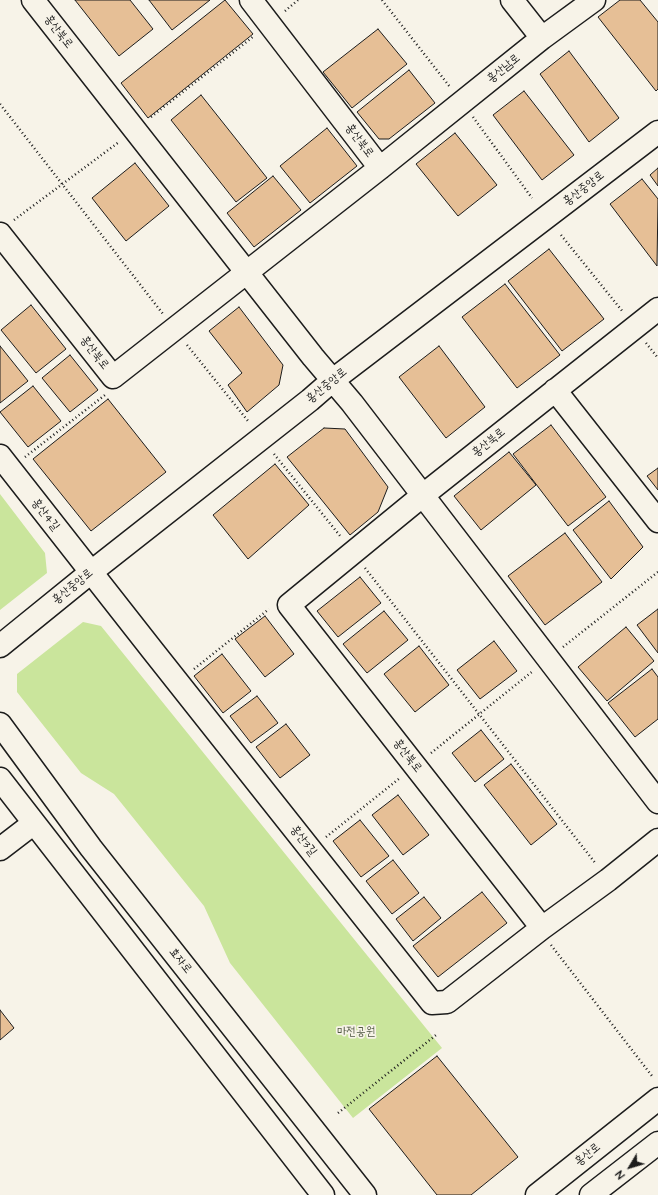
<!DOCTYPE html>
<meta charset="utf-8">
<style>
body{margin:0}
#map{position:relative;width:658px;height:1195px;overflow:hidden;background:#f7f3e8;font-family:"Architects Daughter",sans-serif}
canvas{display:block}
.north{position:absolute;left:610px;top:1147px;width:40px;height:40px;-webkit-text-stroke:3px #f7f3e8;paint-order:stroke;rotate:232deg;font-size:11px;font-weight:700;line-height:16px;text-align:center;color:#1c1c1c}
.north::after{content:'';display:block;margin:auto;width:14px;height:18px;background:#1c1c1c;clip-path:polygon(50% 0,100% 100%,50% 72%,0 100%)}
</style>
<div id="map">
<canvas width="658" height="1195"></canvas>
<div class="north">N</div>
</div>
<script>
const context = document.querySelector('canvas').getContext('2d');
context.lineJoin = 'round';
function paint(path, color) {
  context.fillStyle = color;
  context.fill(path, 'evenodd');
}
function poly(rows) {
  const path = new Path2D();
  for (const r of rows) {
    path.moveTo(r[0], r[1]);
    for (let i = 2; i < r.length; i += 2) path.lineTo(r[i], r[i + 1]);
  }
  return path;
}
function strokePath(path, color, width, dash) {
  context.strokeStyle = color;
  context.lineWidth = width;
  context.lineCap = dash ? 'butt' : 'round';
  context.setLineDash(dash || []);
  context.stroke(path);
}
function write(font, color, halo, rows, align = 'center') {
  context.font = font + ' "Architects Daughter","Poor Story",sans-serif';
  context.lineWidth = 3.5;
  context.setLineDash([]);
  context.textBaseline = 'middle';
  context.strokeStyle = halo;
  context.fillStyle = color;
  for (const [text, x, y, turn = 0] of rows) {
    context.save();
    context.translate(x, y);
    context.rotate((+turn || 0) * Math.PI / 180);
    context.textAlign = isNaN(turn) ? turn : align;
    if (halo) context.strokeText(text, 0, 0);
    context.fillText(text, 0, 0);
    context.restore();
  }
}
const green = poly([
 [0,494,45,553,47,573,0,610],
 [83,622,101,626,442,1048,353,1118,230,963,204,906,114,794,81,773,17,692,17,674]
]);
const building = poly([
 [75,0,130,0,153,29,119,56,75,0],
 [149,0,210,0,172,30,149,0],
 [225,0,253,34,148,118,121,83,225,0],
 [620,0,640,0,658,22,658,89,656,91,598,17,620,0],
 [378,29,407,64,352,108,323,72,378,29],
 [569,51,619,118,589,142,540,74,569,51],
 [409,70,435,103,389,139,379,139,357,112,409,70],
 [524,91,574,155,542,180,493,115,524,91],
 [201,95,267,178,236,202,171,120,201,95],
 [327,128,357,166,310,203,280,166,327,128],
 [455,133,497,185,458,216,416,164,455,133],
 [135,163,169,206,126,241,92,198,135,163],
 [658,168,658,186,650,175,658,168],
 [273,176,301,210,254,247,227,213,273,176],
 [642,179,658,199,657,266,610,204,642,179],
 [549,249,604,319,562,351,508,281,549,249],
 [505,284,560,355,517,388,462,317,505,284],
 [31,305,66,349,36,373,1,330,31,305],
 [239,307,283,365,279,385,247,412,228,385,242,373,209,331,239,307],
 [0,346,28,381,0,403,0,346],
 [439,346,485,407,446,438,399,377,439,346],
 [70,355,98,390,70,412,42,378,70,355],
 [33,386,61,421,28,447,0,412,33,386],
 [108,399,166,472,91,531,33,459,108,399],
 [551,425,606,497,568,526,513,454,551,425],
 [324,428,345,429,388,487,378,512,350,535,287,457,324,428],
 [509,452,536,485,481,530,454,496,509,452],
 [275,464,309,505,248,559,213,515,275,464],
 [658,468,658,490,647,476,658,468],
 [609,501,643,547,611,579,573,530,609,501],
 [565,533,602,582,545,625,508,576,565,533],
 [360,577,381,603,338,637,317,611,360,577],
 [658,609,658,653,637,625,658,609],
 [384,611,408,640,367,673,343,644,384,611],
 [265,616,294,654,265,677,235,639,265,616],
 [626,627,654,661,607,701,578,667,626,627],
 [494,641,517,671,480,699,457,670,494,641],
 [419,646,449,685,415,712,384,674,419,646],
 [222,654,251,691,223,713,194,676,222,654],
 [652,669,658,677,658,719,635,737,608,703,652,669],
 [257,696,278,723,251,743,230,716,257,696],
 [286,724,310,755,280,778,256,747,286,724],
 [481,730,504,759,475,782,452,753,481,730],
 [511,764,557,824,531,845,484,785,511,764],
 [398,795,429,835,403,855,372,815,398,795],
 [360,820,389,856,361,877,333,841,360,820],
 [393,860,419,893,392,914,366,881,393,860],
 [482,892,507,923,438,977,413,946,482,892],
 [424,897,441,918,413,941,396,919,424,897],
 [0,1010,14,1028,0,1040,0,1010],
 [437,1056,518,1157,471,1195,437,1195,369,1109,437,1056]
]);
const path = poly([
 [382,0,450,87],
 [285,11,298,0],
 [0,104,163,314],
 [151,117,254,36],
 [473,117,532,198],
 [14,220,119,142],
 [561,235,623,312],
 [646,343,658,358],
 [187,345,248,421],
 [274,454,341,537],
 [25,457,105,395],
 [365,568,596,864],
 [563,647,658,572],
 [194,669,269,609],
 [431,753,533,671],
 [326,837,400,778],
 [551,945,652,1076],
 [338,1113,436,1035]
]);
const minor = poly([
 [33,0,313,357,352,403,658,802],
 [251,0,380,168],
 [512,0,542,38],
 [0,234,113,377,380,168,542,38,594,0],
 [555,390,658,521],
 [0,456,153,651,432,1003,447,1002,542,928,608,880,658,840],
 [0,646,90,573,310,400,333,380,658,132],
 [0,724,91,848,365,1195],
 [0,779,323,1195],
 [0,849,34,823],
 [542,928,289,605,422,496,658,309],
 [537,1195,658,1099],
 [591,1195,658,1143]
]);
const streetNames = [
 ["홍산북로",58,32,52],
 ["홍산남로",504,69,-39],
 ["홍산북로",359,141,53],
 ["홍산중앙로",584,189,-38],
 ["홍산북로",94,353,52],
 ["홍산중앙로",327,386,-39],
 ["홍산북로",489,443,-39],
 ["홍산4길",45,515,52],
 ["홍산중앙로",73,587,-39],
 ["홍산북로",407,756,52],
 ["홍산3길",303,841,52],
 ["효자로",180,961,52],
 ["홍산로",588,1155,-39]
];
const parkNames = [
 ["마전공원",356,1032]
];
paint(green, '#cae59c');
paint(building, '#e6bf96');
strokePath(building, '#1c1c1c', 1);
strokePath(minor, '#1c1c1c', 25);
strokePath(path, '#1c1c1c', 2.5, [1, 3]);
strokePath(minor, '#f7f3e8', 22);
write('12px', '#1c1c1c', '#f7f3e8', streetNames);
write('12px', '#505842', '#f7f3e8', parkNames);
</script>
